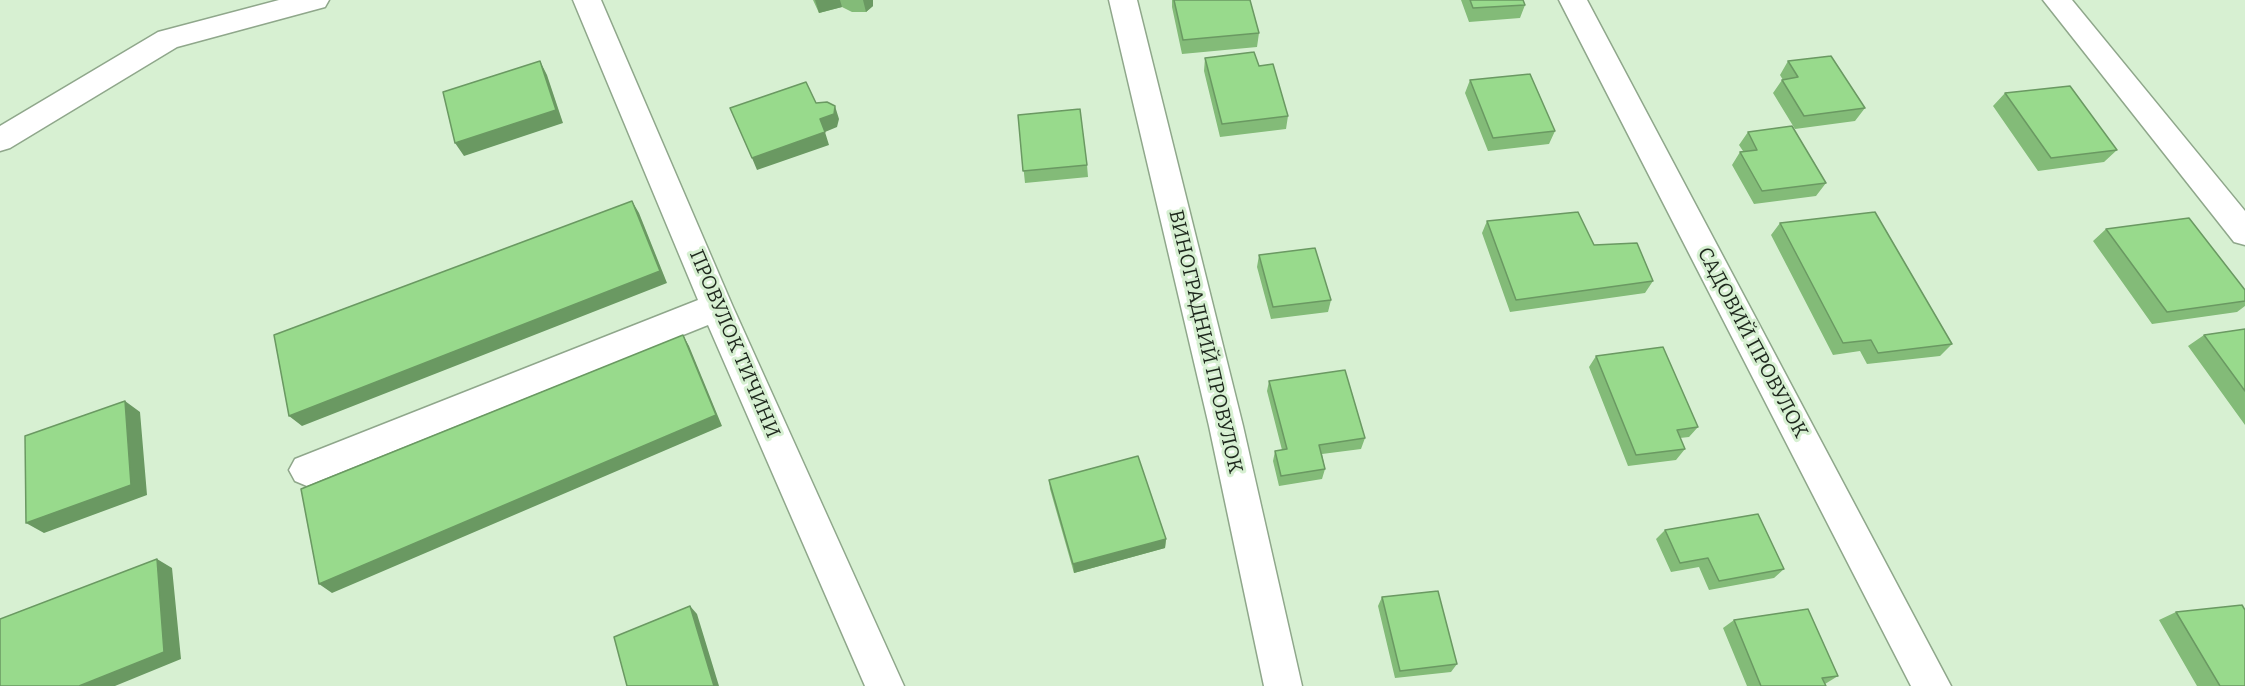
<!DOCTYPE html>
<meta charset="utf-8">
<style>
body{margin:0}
canvas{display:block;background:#d7f0d2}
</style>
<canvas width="2245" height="686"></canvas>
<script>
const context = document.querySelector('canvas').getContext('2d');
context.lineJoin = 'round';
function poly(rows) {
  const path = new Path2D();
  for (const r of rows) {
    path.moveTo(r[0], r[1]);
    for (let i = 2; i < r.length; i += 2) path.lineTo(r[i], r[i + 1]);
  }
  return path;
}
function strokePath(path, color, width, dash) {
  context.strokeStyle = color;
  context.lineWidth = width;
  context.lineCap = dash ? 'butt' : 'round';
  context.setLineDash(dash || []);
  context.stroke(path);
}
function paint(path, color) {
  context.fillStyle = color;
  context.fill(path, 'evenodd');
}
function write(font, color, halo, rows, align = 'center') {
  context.font = font + ' Bitter,serif';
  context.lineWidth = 6;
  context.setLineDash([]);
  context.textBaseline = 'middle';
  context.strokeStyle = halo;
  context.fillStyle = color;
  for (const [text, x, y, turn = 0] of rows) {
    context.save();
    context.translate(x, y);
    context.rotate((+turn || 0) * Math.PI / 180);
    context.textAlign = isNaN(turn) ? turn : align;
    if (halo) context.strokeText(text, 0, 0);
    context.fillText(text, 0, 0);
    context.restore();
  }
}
const street = poly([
 [279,0,329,0,325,7,177,47,10,148,0,151,0,126,158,32,279,0],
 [573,0,601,0,733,307,904,686,865,686,708,325,319,481,307,486,295,481,289,470,295,459,698,300,573,0],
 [1109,0,1137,0,1243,426,1302,686,1264,686,1209,426,1109,0],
 [1559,0,1587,0,1951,686,1911,686,1559,0],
 [2043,0,2072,0,2245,211,2245,245,2234,242,2043,0]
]);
const wall = poly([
 [813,0,873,0,873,6,866,12,852,12,842,7,819,13],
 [1172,0,1250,0,1259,33,1257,47,1182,54,1172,7],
 [1461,0,1523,0,1525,5,1520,18,1469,22],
 [1205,58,1259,66,1288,116,1286,129,1220,137,1204,71],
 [1788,61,1865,108,1855,121,1795,129,1773,93,1782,80,1783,80,1780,75],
 [1470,80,1555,131,1549,144,1488,151,1465,93],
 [2005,93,2117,150,2104,162,2038,171,1993,106],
 [1018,115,1087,165,1088,177,1025,183],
 [1748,132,1826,183,1816,196,1754,204,1732,165,1740,152,1743,151,1739,145],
 [1487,221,1594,245,1653,281,1645,293,1510,312,1482,233],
 [1780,223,1952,344,1940,356,1867,364,1860,351,1833,355,1771,235],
 [2106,229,2245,290,2245,306,2237,312,2152,324,2093,241],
 [1259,255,1331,300,1328,312,1271,319,1257,267],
 [2245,329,2245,425,2188,346,2204,335],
 [1596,356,1698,427,1689,437,1680,438,1685,449,1676,460,1628,466,1589,367],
 [1269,381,1365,438,1361,449,1322,454,1325,469,1322,479,1279,486,1273,461,1275,451,1282,450,1267,391],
 [1049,480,1166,539,1165,548,1074,573,1050,489],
 [1665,530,1784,569,1774,578,1709,590,1699,567,1671,572,1656,539],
 [1382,597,1457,664,1451,672,1395,678,1378,606],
 [2176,612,2245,686,2197,686,2159,620],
 [1734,620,1838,676,1825,684,1826,686,1747,686,1723,628]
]);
const shadedWall = poly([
 [815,0,840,0,842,7,819,13],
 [863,0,873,0,873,6,866,12],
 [540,61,547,75,563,123,464,156,455,143],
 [835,106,839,119,837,127,825,132,829,145,757,170,752,158,820,119],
 [632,201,639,213,667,283,302,426,289,416],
 [683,335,689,346,722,426,332,593,319,584],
 [125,401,140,412,147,495,44,533,26,523],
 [1166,539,1165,548,1074,573,1073,564],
 [157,559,172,568,181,659,115,686,79,686],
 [690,606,697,614,719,686,714,686]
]);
const building = poly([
 [1174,0,1250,0,1259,33,1183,40,1174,0],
 [1470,0,1523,0,1525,5,1473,8,1470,0],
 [1254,52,1259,66,1273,64,1288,116,1222,124,1205,58,1254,52],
 [1831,56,1865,108,1804,116,1782,80,1798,77,1788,61,1831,56],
 [540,61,556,110,455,143,443,92,540,61],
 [1530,74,1555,131,1493,138,1470,80,1530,74],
 [806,82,816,103,827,102,835,106,834,114,820,119,825,132,752,158,730,108,806,82],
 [2070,86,2117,150,2051,158,2005,93,2070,86],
 [1080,109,1087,165,1023,171,1018,115,1080,109],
 [1792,126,1826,183,1762,191,1740,152,1757,150,1748,132,1792,126],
 [632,201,660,271,289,416,274,335,632,201],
 [1578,212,1594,245,1637,243,1653,281,1516,300,1487,221,1578,212],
 [1875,212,1952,344,1878,353,1871,340,1843,343,1780,223,1875,212],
 [2189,218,2245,290,2245,301,2167,312,2106,229,2189,218],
 [1315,248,1331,300,1273,307,1259,255,1315,248],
 [2245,329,2245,391,2204,335,2245,329],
 [683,335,716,415,319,584,301,489,683,335],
 [1663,347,1698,427,1677,430,1685,449,1636,455,1596,356,1663,347],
 [1345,370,1365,438,1319,445,1325,469,1281,476,1275,451,1287,449,1269,381,1345,370],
 [125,401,131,485,26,523,25,436,125,401],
 [1138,456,1166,539,1073,564,1049,480,1138,456],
 [1758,514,1784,569,1719,581,1708,558,1680,563,1665,530,1758,514],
 [157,559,164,652,79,686,0,686,0,619,157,559],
 [1438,591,1457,664,1400,671,1382,597,1438,591],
 [2242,605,2245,610,2245,686,2220,686,2176,612,2242,605],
 [690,606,714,686,627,686,614,637,690,606],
 [1808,609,1838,676,1822,678,1826,686,1761,686,1734,620,1808,609]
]);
const streetNames = [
 ["ВИНОГРАДНИЙ ПРОВУЛОК",1205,342,77],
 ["САДОВИЙ ПРОВУЛОК",1752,343,62],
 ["ПРОВУЛОК ТИЧИНИ",734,344,67]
];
strokePath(street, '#8fa78b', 3);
paint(street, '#fff');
paint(wall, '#83bb78');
paint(shadedWall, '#6a9962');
paint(building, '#98da8c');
strokePath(building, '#6a9962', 1.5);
write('20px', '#1e281d', '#d7f0d2', streetNames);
</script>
